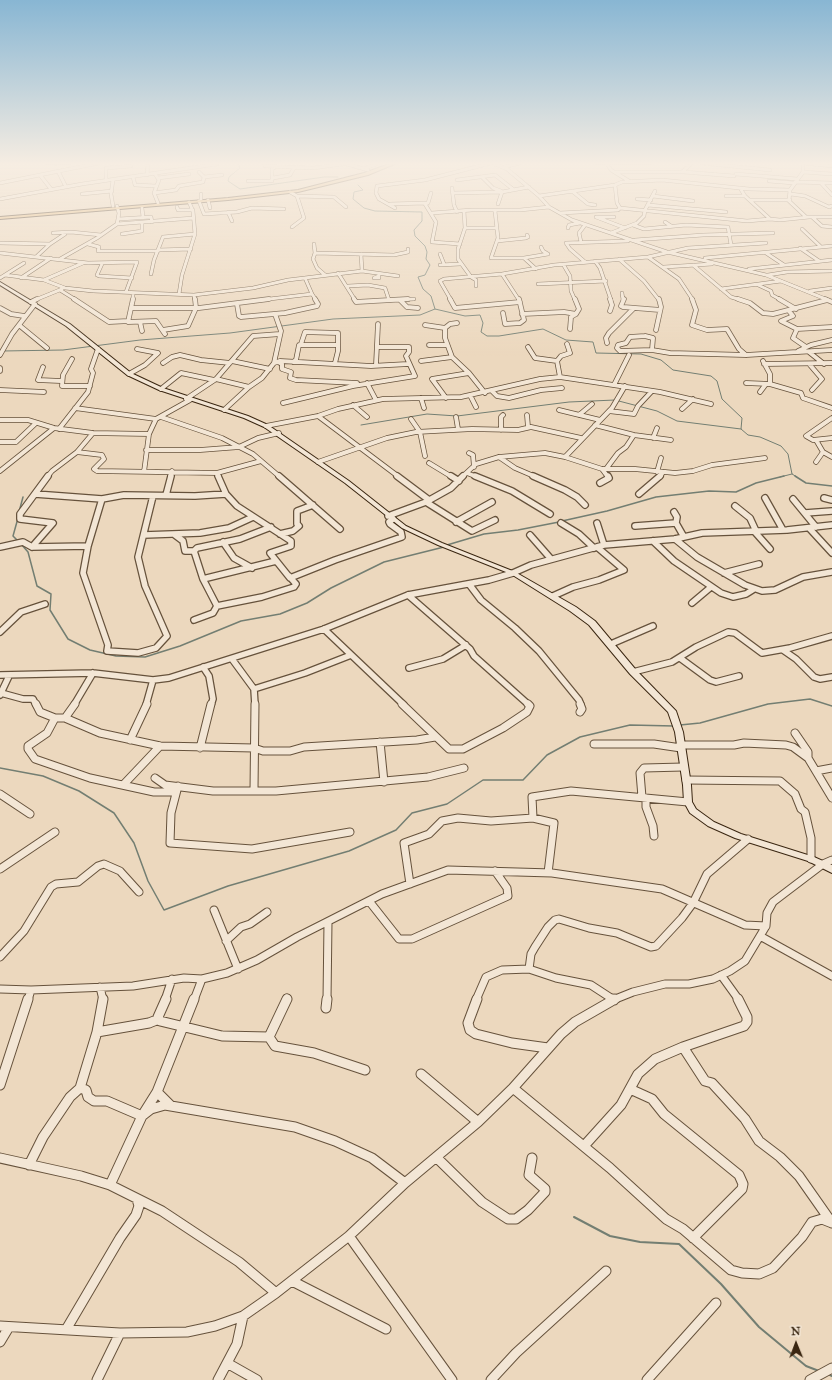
<!DOCTYPE html>
<style>
body{margin:0}
#map{position:relative;width:832px;height:1380px;overflow:hidden;background:#ecd8be;font-family:"IM FELL Great Primer",serif}
canvas{display:block}
.north{position:absolute;left:776px;top:1324px;width:40px;height:40px;-webkit-text-stroke:3px #f3e6d5;paint-order:stroke;rotate:359deg;font-size:11px;font-weight:700;line-height:16px;text-align:center;color:#3a2611}
.north::after{content:'';display:block;margin:auto;width:14px;height:18px;background:#3a2611;clip-path:polygon(50% 0,100% 100%,50% 72%,0 100%)}
</style>
<div id="map">
<canvas width="832" height="1380"></canvas>
<div class="north">N</div>
</div>
<script>
const context = document.querySelector('canvas').getContext('2d');
context.lineJoin = 'round';
function poly(rows) {
  const path = new Path2D();
  for (const r of rows) {
    path.moveTo(r[0], r[1]);
    for (let i = 2; i < r.length; i += 2) path.lineTo(r[i], r[i + 1]);
  }
  return path;
}
function strokePath(path, color, width, dash) {
  context.strokeStyle = color;
  context.lineWidth = width;
  context.lineCap = dash ? 'butt' : 'round';
  context.setLineDash(dash || []);
  context.stroke(path);
}
function paint(path, color) {
  context.fillStyle = color;
  context.fill(path, 'evenodd');
}
const streamFar2 = poly([
 [0,163,7,163],
 [35,163,55,165,87,163],
 [238,163,240,168,229,177,228,181,240,189,324,177,338,177],
 [358,185,363,190,354,192,353,199,364,208,375,211,422,212,422,221,414,230,415,236,425,246,427,252,426,259,430,265,425,275,418,277,423,289,431,296,435,309],
 [3,351,63,350,140,340,230,333,333,319,420,315,435,309,465,316,480,315,483,323,481,332,487,336,499,336,543,329,566,340,593,342,596,353,641,354,661,360,673,370,711,376,717,381,722,399,742,418,741,429,748,435,760,437,781,446,788,454,792,474,797,477],
 [361,425,427,414,457,416,569,402,615,400,657,411,677,421,741,429],
 [780,477,792,474]
]);
const streamFar1 = poly([
 [795,476,806,483,832,486],
 [19,512,23,497],
 [18,518,13,536,18,541],
 [562,521,607,511,656,497,709,491,736,492,756,483,784,476],
 [21,544,28,552,37,586,51,594,50,610,68,639,90,650,116,656,145,657,180,646,241,621,280,614,307,603,331,588,384,562,444,547],
 [447,545,484,534,518,530,559,522],
 [680,725,700,723,768,704,810,699,832,706],
 [0,768,43,776,79,791,114,813,134,843,148,881,164,910,228,886,349,851,396,830,412,813,447,804,483,780,523,780,547,755,580,737,630,725,674,726]
]);
const stream = poly([
 [574,1217,610,1236,640,1242,679,1244,721,1284,759,1327,806,1366,819,1371],
 [828,1374,832,1376]
]);
const streetFar4 = poly([
 [264,163,265,166,313,168,350,163],
 [492,163,507,169,539,196,549,207,572,220,667,252,766,275,828,300],
 [596,163,651,163],
 [701,163,770,170],
 [803,163,803,172,790,190,789,201,806,217,832,217],
 [803,163,832,166],
 [347,164,368,170],
 [607,164,611,170,629,181],
 [504,167,520,163],
 [363,169,379,163],
 [58,171,66,187],
 [616,172,684,172,734,176],
 [682,172,692,163],
 [803,172,832,174],
 [155,174,159,180,154,193,158,203],
 [736,174,797,179],
 [40,175,51,189],
 [147,175,148,163],
 [133,177,135,185,156,186],
 [204,177,222,175],
 [482,177,493,188,501,191],
 [158,178,189,174],
 [273,178,290,175,294,168],
 [113,180,111,194,113,206],
 [457,180,495,175,514,190],
 [106,181,106,168,131,166],
 [248,181,272,181,272,169,275,167],
 [769,181,794,183],
 [795,182,832,183],
 [0,183,99,163],
 [821,183,832,195],
 [452,188,454,205,457,212],
 [572,191,588,204,595,205],
 [290,192,297,196,304,218,292,227],
 [154,193,176,190,179,186,203,182,204,177,199,172],
 [431,193,428,203,425,204,436,222,432,242,460,244],
 [453,193,502,192,529,187],
 [82,194,112,191],
 [201,194,201,199],
 [791,194,805,196,829,207,832,206],
 [297,196,334,197,346,207],
 [539,196,615,185,622,182,662,180,749,189,790,190],
 [653,196,693,201],
 [726,196,745,196],
 [0,199,82,184,217,164],
 [637,199,651,200],
 [208,200,210,208],
 [750,200,790,200],
 [199,201,204,214,237,212,252,208,284,209],
 [390,204,426,203],
 [498,204,502,192],
 [648,205,726,212],
 [177,207,178,210,193,210],
 [142,208,143,217],
 [395,208,379,199,376,193,377,186,425,180,491,163],
 [620,208,747,221,770,219,745,196,740,188],
 [464,211,465,228,458,249,458,259,471,277,476,280,476,286],
 [495,211,498,238,491,258,524,258,548,254,543,251,541,247],
 [228,212,232,221],
 [432,213,472,210,520,210,549,207],
 [560,213,618,210,620,208,617,203,615,185],
 [596,217,625,228],
 [596,217,614,217],
 [812,217,822,226,832,227],
 [119,219,151,217,152,222],
 [770,219,780,220,809,217],
 [665,222,671,226],
 [117,224,193,218],
 [633,225,644,229,686,225,728,227,731,245],
 [465,228,497,228],
 [568,228,569,225,580,223],
 [802,229,820,246],
 [53,233,71,232,101,235],
 [611,233,637,223,644,216,645,210,655,191],
 [122,234,142,231,142,223],
 [635,240,703,235,773,233],
 [497,241,526,238,528,237,527,235],
 [581,242,579,233,585,225],
 [0,243,50,244],
 [88,244,99,247,98,251,158,251],
 [314,244,315,253,313,259,317,268,325,275],
 [800,248,819,261],
 [158,250,191,249],
 [0,253,88,263,137,262,126,292],
 [315,253,394,255,408,252,408,249],
 [766,253,784,265],
 [361,254,362,271],
 [440,254,444,264],
 [36,257,50,244,65,234],
 [648,257,679,279,693,300],
 [524,258,536,269],
 [705,258,832,246],
 [60,259,97,238,117,224,119,213,117,206],
 [619,259,644,281,659,300],
 [595,261,600,268,611,300],
 [585,262,570,249,566,243,628,241],
 [102,264,97,275,99,276,132,278],
 [563,264,570,276,571,291,575,300],
 [440,265,460,264],
 [693,265,731,297,741,300],
 [664,267,712,264],
 [749,269,832,260],
 [338,273,355,300],
 [151,274,154,260,163,237,195,234],
 [502,274,519,300],
 [5,275,44,280,65,288,93,291,194,295,253,288,288,280,362,271,398,276],
 [768,275,787,272,832,271],
 [379,276,379,278,374,278,379,276],
 [0,278,24,263],
 [21,278,51,258],
 [44,280,83,263],
 [538,284,606,281],
 [758,285,771,291,772,295,781,300],
 [348,286,368,285,385,288,389,300],
 [721,289,781,281],
 [60,290,76,300],
 [810,291,832,288],
 [622,293,623,300],
 [179,294,182,275,195,234,193,211,189,202],
 [312,294,316,300],
 [194,295,195,300],
 [35,300,62,289],
 [133,300,133,293],
 [261,300,312,294,305,278],
 [389,300,414,299],
 [451,300,440,281,444,279,502,274,554,265,648,257,688,248,766,243]
]);
const streetFar3 = poly([
 [74,299,109,322,128,321],
 [133,299,128,322,156,321,165,334],
 [354,299,356,302,408,299],
 [450,299,455,308,520,302],
 [624,299,621,306,623,307,660,310],
 [692,299,696,310,692,325,707,330,727,329,739,349,746,355],
 [738,299,750,303,763,313,773,314,827,300],
 [779,299,796,309],
 [825,299,832,302],
 [400,300,407,307,418,308],
 [31,302,37,299],
 [237,304,239,316,241,317,285,313,317,306,318,304,315,299],
 [0,308,11,314,24,316],
 [132,308,199,308,269,299],
 [610,311,612,305,610,299],
 [789,311,793,316,781,321,797,329,832,327],
 [503,313,505,324,520,323,524,320,519,299],
 [522,314,564,312,576,314],
 [140,322,142,331],
 [19,325,47,348],
 [425,325,445,328],
 [445,328,445,338,452,357,469,373,485,393],
 [445,328,450,324,457,323],
 [570,329,571,317,576,314,579,309,575,299],
 [797,329,793,338,806,347],
 [163,330,188,326,196,308,195,299],
 [656,330,661,307,659,299],
 [645,336,653,338,652,350,620,351,617,348,618,345,626,343,630,337,645,336],
 [607,343,606,338,609,333,633,309],
 [301,344,305,332,338,333,338,351,335,363],
 [429,345,447,345],
 [528,347,535,358,557,361],
 [652,350,670,353,746,355,832,350],
 [798,351,811,345,832,340],
 [809,352,824,364],
 [0,355,12,334,35,304],
 [72,359,63,375,62,386,90,386],
 [232,361,270,369],
 [421,361,452,357],
 [763,361,770,374,770,384],
 [278,362,282,364,282,369,291,372,290,378,296,380,357,383],
 [293,362,296,360,299,345,338,345],
 [163,363,172,357,180,355,201,360,230,363],
 [274,363,280,361,371,366,408,364],
 [764,364,832,363],
 [376,365,378,324],
 [810,365,822,379,812,390],
 [43,367,38,380,61,381],
 [0,368,0,371],
 [129,374,145,365,158,353,137,349],
 [560,377,557,361,561,356,570,353,567,344],
 [216,379,249,387],
 [367,383,376,400],
 [746,383,770,384,801,393,803,398,832,408],
 [614,385,629,355],
 [161,389,181,373,214,380],
 [0,390,44,392],
 [492,391,497,396,509,398,541,390,562,388],
 [760,392,766,384],
 [470,395,476,407],
 [421,398,424,408],
 [446,398,432,379,469,373],
 [186,399,216,379,253,336,280,334],
 [283,403,353,386,415,376,406,356,409,352,409,347,378,347],
 [353,405,367,417],
 [75,408,156,419,190,400],
 [682,409,693,399],
 [224,410,249,387,262,378,274,363,281,331,275,314],
 [559,410,600,420],
 [609,411,634,414,638,406,652,391],
 [527,415,528,427],
 [579,415,592,404],
 [318,416,399,477],
 [161,417,222,438,253,454,280,477],
 [456,417,458,429],
 [832,418,806,436,813,440,832,438],
 [411,419,420,432,425,456],
 [0,420,28,420,54,428,93,433,149,434],
 [595,425,634,435,671,440],
 [266,426,318,416,338,409,383,399,461,397,540,379,560,377,660,392,711,404],
 [59,429,88,392,93,373,91,369,98,349],
 [501,430,501,417,503,415],
 [653,438,657,428],
 [816,440,823,452,816,462],
 [0,442,16,442,36,423],
 [146,450,200,450,239,447,258,438,279,433],
 [77,452,102,455,104,459,94,469,97,471,217,473,261,461],
 [823,452,832,457],
 [469,453,473,455,474,467],
 [499,457,515,468,536,477],
 [565,457,612,408,625,386],
 [318,462,387,438,416,432,472,429,518,430,531,427,581,438],
 [429,463,452,477],
 [602,469,608,477],
 [606,469,618,453,626,447,634,435],
 [0,471,54,428],
 [144,472,149,434,156,419],
 [657,472,661,458],
 [217,473,219,477],
 [467,473,477,477],
 [47,477,52,471,77,452,93,433],
 [170,477,172,471],
 [462,477,476,464,499,457,545,453,565,457,602,469,635,469,675,473,693,471,712,465,765,458],
 [660,477,663,472]
]);
const streetFar2 = poly([
 [218,476,226,494,237,506,291,541,291,546,270,553,290,578,335,560,402,537,401,532,390,524,389,522,393,519],
 [279,476,340,529],
 [397,476,429,500],
 [451,476,459,481],
 [475,476,512,491,550,514],
 [533,476,565,490,577,497,585,505],
 [600,483,609,478,608,476],
 [35,494,102,499,124,495,195,496,226,494],
 [639,494,660,476],
 [166,495,171,476],
 [765,498,783,530],
 [824,498,832,500],
 [102,499,88,546,83,573,108,645,107,651,138,653,156,648,167,636,145,586,138,557,153,496],
 [793,499,816,527],
 [426,502,472,531,495,520],
 [735,506,750,518,756,531],
 [674,512,677,517,676,523,684,537],
 [805,513,832,511],
 [388,516,426,502,451,488,463,476],
 [456,522,492,502],
 [561,523,579,534,594,548],
 [597,523,604,545],
 [635,526,676,523],
 [809,528,832,553],
 [754,531,770,549],
 [280,534,293,531,299,526,297,524,297,511,313,505],
 [144,535,200,533,229,528,253,517],
 [175,535,183,541,185,551,194,551,197,548,240,539,271,527],
 [530,535,551,559],
 [675,539,697,557,745,585,762,591,775,590,803,577,832,572],
 [653,541,674,561,721,593,733,597,746,594,754,589],
 [223,542,234,558,252,568],
 [0,547,23,542,32,547,88,546],
 [32,547,53,523,20,519,20,514,48,476],
 [194,551,203,579,217,606],
 [724,573,759,564],
 [203,579,276,561,278,563],
 [469,584,481,600,515,628,539,651,579,700,581,705],
 [408,595,470,649,474,656,529,705],
 [553,596,573,587,599,580,624,570,597,547],
 [692,603,711,587],
 [217,606,262,597,294,587,296,584,289,576],
 [194,620,213,613,217,606],
 [324,629,404,705],
 [0,632,21,612,45,604],
 [611,644,653,626],
 [783,650,796,659,814,677,820,679,832,677],
 [680,658,710,680,716,682,739,676],
 [232,659,254,689,255,705],
 [203,667,209,676,213,699,211,705],
 [409,668,443,659,466,645],
 [633,672,672,662,696,647,728,632,735,633,762,653,790,648,832,636],
 [0,675,93,673,153,680,169,678,324,629,408,595,489,580,513,573,531,565,604,545,675,539,702,533,787,530,832,525],
 [254,689,305,673,351,655],
 [1,693,23,699,33,699,36,705],
 [0,695,9,676],
 [74,705,93,673],
 [146,705,153,680]
]);
const streetFar1 = poly([
 [36,704,40,712,55,718,65,718,100,733,160,746,254,748,263,751,290,751,304,747,417,740,435,737],
 [402,704,449,749,463,749,503,728,527,712,530,706,528,704],
 [580,712,582,709,580,704],
 [55,718,47,733,28,746,28,749,35,759,90,778,154,792,176,792],
 [65,718,75,704],
 [795,733,808,752,808,758,832,798],
 [130,740,147,704],
 [380,742,384,782],
 [594,744,654,744,681,748],
 [680,745,734,745,744,743,786,745,793,747,808,758],
 [200,748,211,704],
 [816,771,832,768],
 [155,778,165,785,213,791,276,791,428,777,464,768],
 [686,780,780,781,795,794,801,809,805,812,811,838,811,859],
 [124,784,160,746],
 [178,786,171,813,170,843,252,849,350,832],
 [254,790,255,704],
 [0,794,30,814],
 [642,797,640,773,644,768,683,767],
 [646,798,646,807,653,826,654,836],
 [533,818,532,797,571,791,688,802],
 [0,869,55,832],
 [410,884,404,843,429,834,442,821,458,818,491,821,533,818,554,823,548,873],
 [369,901,399,939,412,939,508,896,507,888,495,871],
 [214,910,238,969],
 [760,936,832,976],
 [226,941,241,927,250,924,267,912],
 [0,957,24,931,51,887,56,884,78,882,98,866,104,864,120,871,139,892],
 [529,969,531,954,535,947,548,927,555,920,559,919,589,928,617,933,651,947,656,946,682,918,693,903,707,874,748,839],
 [721,975,739,1000],
 [100,987,103,1000],
 [0,989,31,990,133,986,184,978,202,979,227,973,257,960,297,937,382,894,448,870,552,873,662,889,745,925,766,926],
 [28,1000,31,990],
 [165,1000,172,979],
 [194,1000,202,979],
 [286,1000,287,998],
 [327,1000,328,922],
 [476,1000,486,977,502,970,529,969,556,978,591,985,614,1000],
 [613,1000,633,992,665,984,689,984,713,979,730,971,745,961,766,926,767,913,773,902,823,864,832,860]
]);
const street = poly([
 [166,999,158,1017,160,1021,222,1036,269,1037],
 [287,999,269,1037,275,1046,314,1053,365,1070],
 [477,999,468,1023,470,1030,476,1034,512,1043,548,1048],
 [613,999,614,1000],
 [326,1008,327,999],
 [97,1032,149,1023,159,1019],
 [683,1047,705,1081,712,1083,745,1119,759,1141,780,1157,799,1176,832,1223],
 [421,1074,478,1122],
 [0,1085,28,999],
 [80,1088,86,1090,88,1097,94,1101,107,1101,142,1116],
 [513,1088,610,1168,666,1219,683,1229,731,1270,742,1273,759,1274,773,1268,802,1237,812,1222,822,1219,832,1223],
 [630,1089,652,1099,664,1114,739,1175,743,1184,742,1189,693,1238],
 [157,1092,171,1106],
 [142,1116,151,1109,165,1105,295,1127,335,1141,372,1158,405,1183],
 [584,1146,621,1105,638,1074,655,1059,683,1047,744,1026,747,1022,747,1017,738,999],
 [436,1157,482,1202,508,1219,516,1219,528,1210,545,1192,545,1189,529,1175,532,1158],
 [0,1158,81,1176,110,1185,162,1211,239,1262,276,1293],
 [29,1165,43,1137,70,1097,80,1088,97,1032,103,999],
 [110,1185,142,1116,157,1092,194,999],
 [349,1236,452,1380],
 [292,1281,386,1329],
 [0,1326,120,1333,187,1332,215,1326,243,1316,276,1293,349,1236,405,1183,478,1122,513,1088,561,1034,575,1022,615,999],
 [67,1328,120,1238,136,1215,139,1206,137,1199],
 [0,1342,9,1327],
 [227,1363,257,1380],
 [97,1380,120,1333],
 [218,1380,237,1344,243,1316],
 [491,1380,516,1353,606,1271],
 [647,1380,716,1303],
 [810,1380,832,1368]
]);
const secondary = poly([
 [0,282,70,324,131,373,163,388,248,416,268,425,349,481,406,526,442,543,515,572,576,607,595,621,636,670,676,711,683,732,691,785,692,802,696,809,714,822,741,834,814,857,832,865,832,873,808,861,735,838,708,826,690,813,684,802,683,785,675,732,668,712,630,674,589,625,570,611,511,574,438,545,402,528,345,483,264,427,244,418,159,390,127,375,66,326,0,285,0,282]
]);
const primary = poly([
 [392,163,397,163,368,175,298,192,228,200,0,219,0,217,228,198,298,190,364,173,392,163]
]);
strokePath(streamFar2, '#737e72', 1);
strokePath(streamFar1, '#737e72', 1.5);
strokePath(stream, '#737e72', 2);
strokePath(streetFar4, '#66523c', 4);
strokePath(streetFar3, '#66523c', 5.5);
strokePath(streetFar2, '#66523c', 8);
strokePath(streetFar1, '#66523c', 9);
strokePath(street, '#66523c', 11);
strokePath(secondary, '#3a2611', 2);
strokePath(primary, '#3a2611', 2);
strokePath(streetFar4, '#f3e6d5', 3);
strokePath(streetFar3, '#f3e6d5', 4);
strokePath(streetFar2, '#f3e6d5', 5.5);
strokePath(streetFar1, '#f3e6d5', 7);
strokePath(street, '#f3e6d5', 9);
paint(secondary, '#f3e6d5');
paint(primary, '#e6bc7f');
const sky = context.createLinearGradient(0, 0, 0, 356);
sky.addColorStop(0, '#88b6d3');
sky.addColorStop(0.46, '#f6ede2');
sky.addColorStop(1, '#f6ede200');
context.fillStyle = sky;
context.fillRect(0, 0, 832, 356);
</script>
